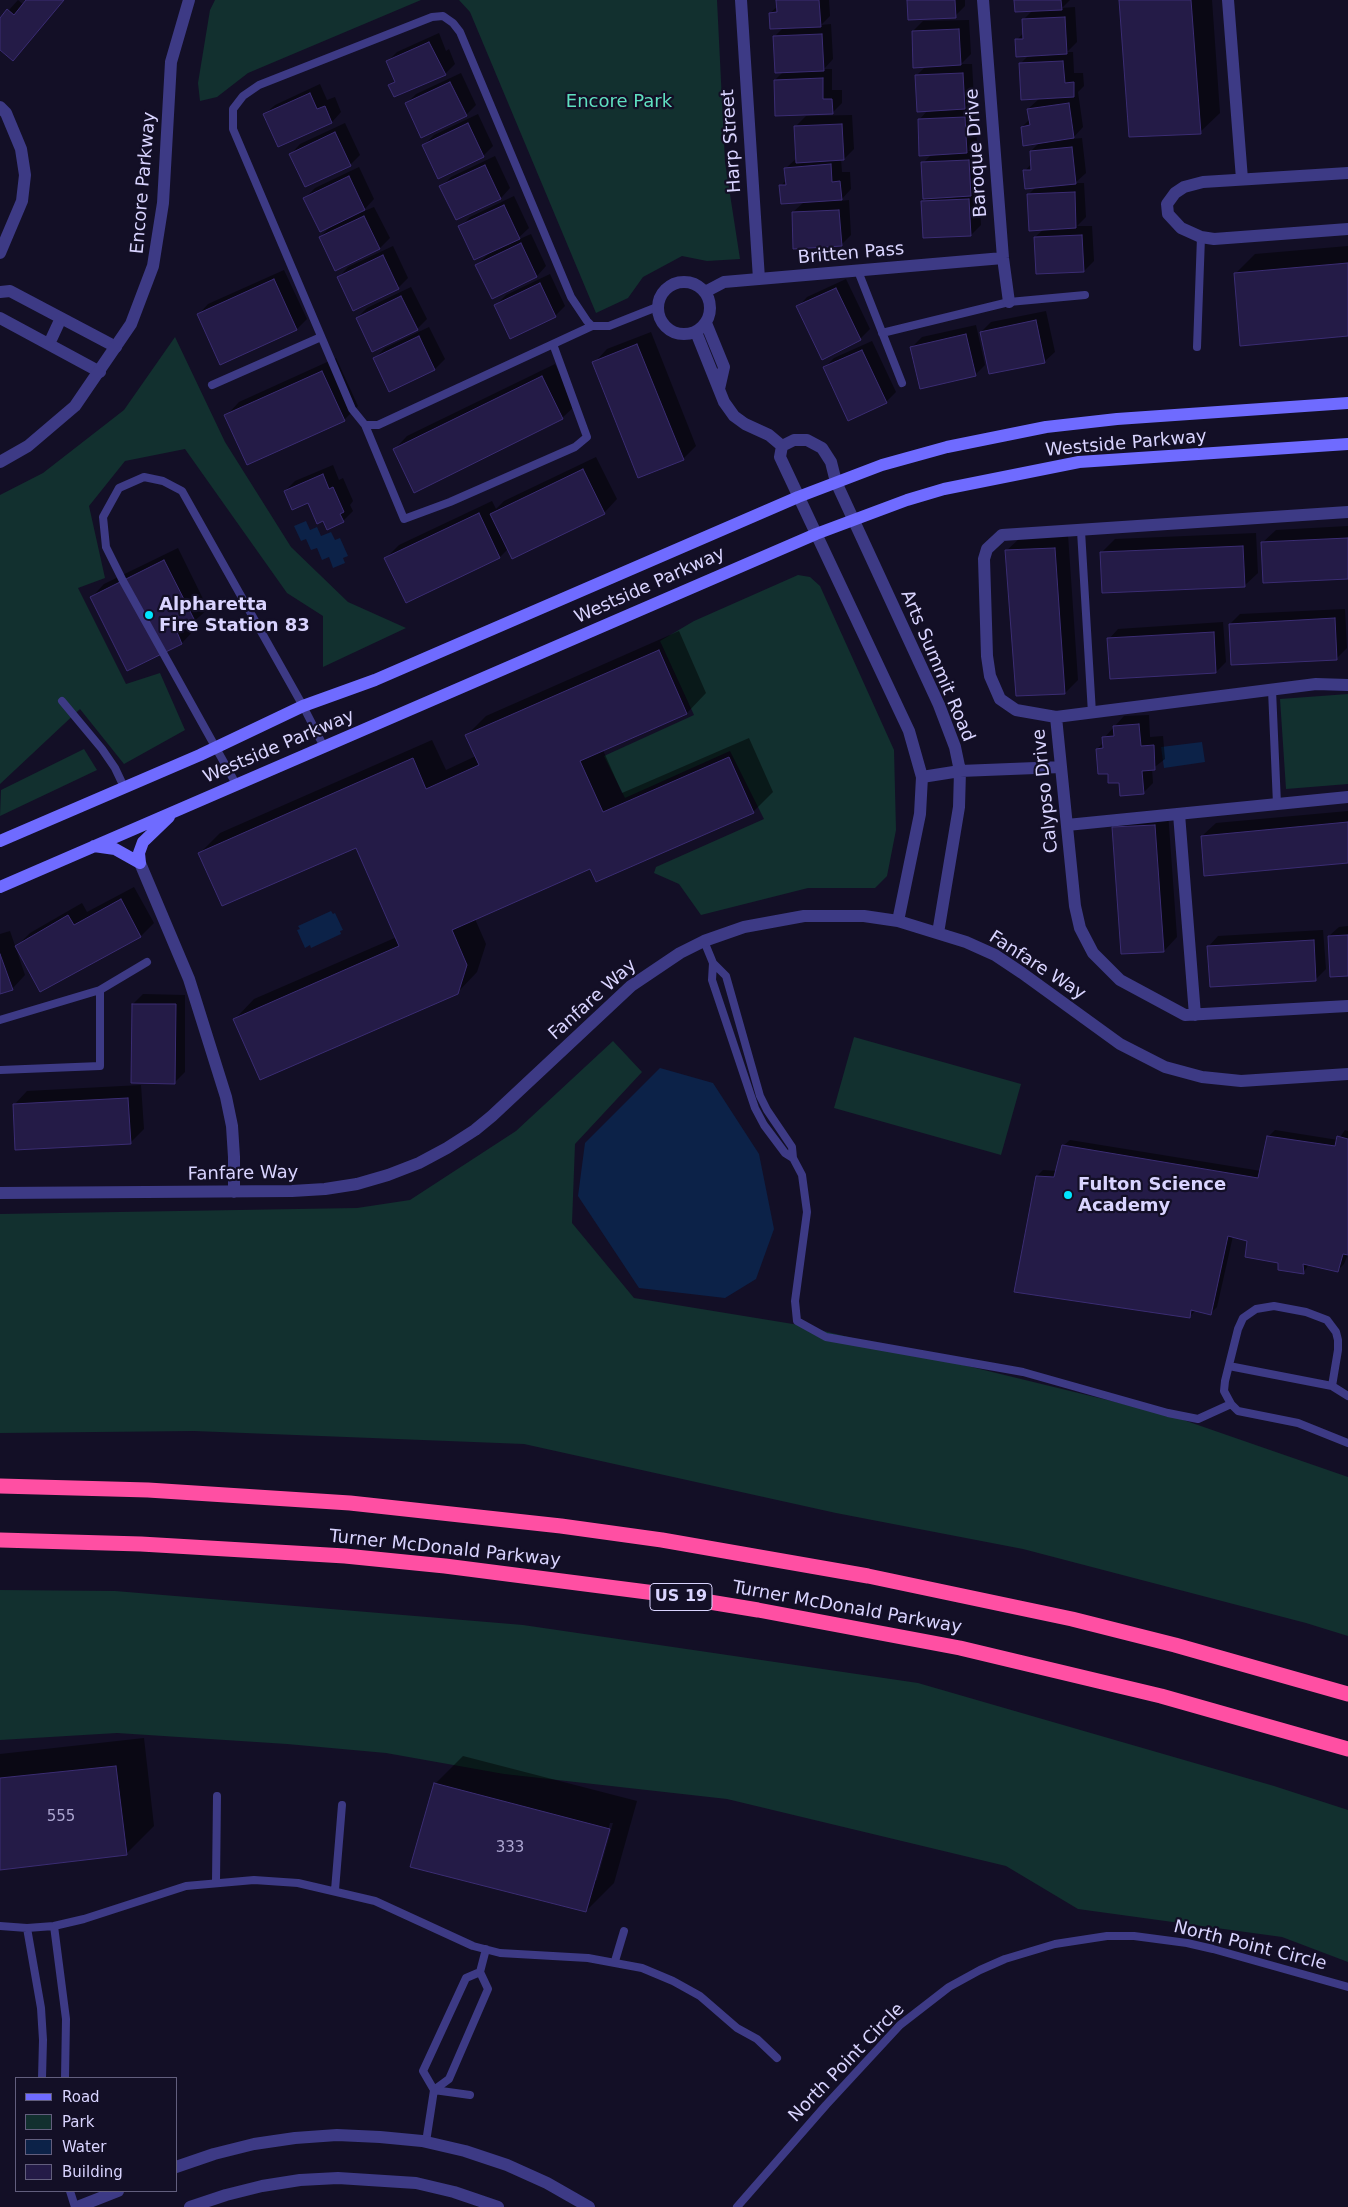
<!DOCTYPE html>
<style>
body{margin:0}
#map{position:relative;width:1348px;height:2207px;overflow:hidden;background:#130f26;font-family:"DejaVu Sans",sans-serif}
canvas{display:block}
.legend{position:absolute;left:15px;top:2077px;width:162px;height:115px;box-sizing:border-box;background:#130f26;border:1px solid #625e7d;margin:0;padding:6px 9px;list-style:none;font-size:15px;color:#d9d4ff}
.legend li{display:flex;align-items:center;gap:10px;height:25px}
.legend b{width:25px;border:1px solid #625e7d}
</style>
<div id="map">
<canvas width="1348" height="2207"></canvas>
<ul class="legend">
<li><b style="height:6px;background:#6f6bff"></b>Road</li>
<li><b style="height:14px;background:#12302f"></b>Park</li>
<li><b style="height:14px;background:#0c2248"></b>Water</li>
<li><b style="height:14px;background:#241b47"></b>Building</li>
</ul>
</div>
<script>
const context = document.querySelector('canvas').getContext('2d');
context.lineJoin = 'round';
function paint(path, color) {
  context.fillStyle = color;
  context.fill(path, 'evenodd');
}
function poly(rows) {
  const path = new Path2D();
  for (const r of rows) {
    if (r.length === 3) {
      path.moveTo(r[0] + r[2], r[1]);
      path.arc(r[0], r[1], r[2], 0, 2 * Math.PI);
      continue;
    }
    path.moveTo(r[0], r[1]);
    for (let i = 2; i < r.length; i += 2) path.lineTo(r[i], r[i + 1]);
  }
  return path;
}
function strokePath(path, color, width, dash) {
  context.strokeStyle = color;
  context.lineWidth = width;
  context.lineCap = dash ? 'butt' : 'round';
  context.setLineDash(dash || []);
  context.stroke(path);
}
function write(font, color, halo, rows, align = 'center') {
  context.font = font + ' "DejaVu Sans",sans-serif';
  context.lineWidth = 4.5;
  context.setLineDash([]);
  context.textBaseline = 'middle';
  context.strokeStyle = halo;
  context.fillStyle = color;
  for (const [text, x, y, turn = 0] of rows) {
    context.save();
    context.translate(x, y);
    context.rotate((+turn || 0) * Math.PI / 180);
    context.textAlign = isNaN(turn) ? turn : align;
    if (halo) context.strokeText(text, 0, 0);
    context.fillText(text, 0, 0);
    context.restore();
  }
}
const green = poly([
 [215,0,421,0,248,73,217,97,200,101,198,83,210,10],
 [459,0,717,0,725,162,740,259,707,261,682,256,643,277,628,298,596,313,470,12],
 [175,337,225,442,291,547,348,602,406,628,323,667,323,616,287,593,185,449,125,461,89,506,105,578,78,588,126,684,160,673,185,730,124,764,80,709,0,784,0,495,43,473,124,410],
 [798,575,810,577,820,586,894,750,896,830,887,876,875,888,808,888,701,915,679,884,654,873,656,867,764,819,730,751,625,798,604,756,694,715,660,641,694,621],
 [1348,694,1348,784,1286,789,1280,699],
 [84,749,97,770,0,816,1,790],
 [854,1037,1021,1084,1001,1155,834,1108],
 [613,1041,642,1072,575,1144,572,1223,634,1298,799,1325,1169,1415,1348,1477,1348,1636,1306,1623,1023,1549,836,1513,524,1444,194,1431,0,1433,0,1214,357,1208,410,1200,516,1131],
 [0,1590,115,1591,523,1625,918,1683,1274,1786,1348,1810,1348,1962,1282,1937,1078,1909,1006,1866,727,1799,504,1774,386,1753,287,1744,117,1733,0,1740]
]);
const water = poly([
 [306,521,310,530,317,527,321,536,331,532,335,540,340,538,348,556,343,558,345,563,333,568,329,557,322,560,317,548,311,550,306,539,301,541,294,526],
 [1202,742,1205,762,1164,768,1161,747],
 [331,911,333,914,335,913,343,930,340,931,341,934,311,948,310,945,305,948,297,930,300,929,298,926],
 [660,1068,713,1083,759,1154,774,1229,756,1279,725,1298,639,1288,578,1196,585,1143]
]);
const shadow = poly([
 [18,0,24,5,28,0,64,0,0,48,0,20],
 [777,0,829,0,830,16,821,25,831,24,833,59,824,69,832,69,832,90,842,90,842,103,832,113,775,80,784,71,774,37,784,27,770,13,778,6],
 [908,0,965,0,965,6,955,16],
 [1015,0,1070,0,1062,8,1075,7,1077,42,1067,52,1073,52,1074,73,1083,73,1084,86,1078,92,1083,127,1072,139,1082,138,1086,173,1075,183,1084,183,1086,217,1077,226,1092,226,1094,261,1084,271,1035,237,1044,229,1028,195,1037,186,1025,171,1032,163,1031,151,1040,142,1022,127,1030,119,1028,109,1040,98,1020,64,1029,55,1017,40,1024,32,1023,20,1033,10],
 [1120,0,1212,0,1220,113,1200,132],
 [969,20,971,54,961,64,972,64,974,98,965,108,975,108,977,142,968,151,979,151,981,185,976,190,979,190,981,225,971,235,923,202,927,197,923,163,932,154,919,120,928,110,916,76,926,66,913,31,923,21],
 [439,33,446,51,449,49,455,64,445,74,394,96,390,86,395,80,387,62,397,52],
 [461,73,476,105,466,115,406,104,416,94],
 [320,84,327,100,335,97,341,112,332,122,265,114,275,105],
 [478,114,493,146,483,156,424,145,434,135],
 [852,115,854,149,844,159,841,159,842,172,850,172,851,189,840,201,849,200,851,235,841,245,793,212,804,202,781,186,786,180,786,168,797,158,796,126,806,116],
 [345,123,360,155,350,165,291,154,300,144],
 [495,156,510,188,501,198,456,218,441,187,451,177],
 [359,167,374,199,362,212,374,207,390,238,380,248,320,237,333,224,305,198,315,188],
 [514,196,529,228,515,241,531,234,546,266,537,276,477,265,490,252,460,227,470,217],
 [393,246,408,278,398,288,339,277,348,267],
 [1348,246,1348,334,1235,274,1255,254],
 [284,270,307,319,297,329,221,363,199,314,208,304],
 [550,274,565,306,555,316,496,305,506,295],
 [846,279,870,329,860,339,798,307,807,297],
 [411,287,427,319,417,329,357,318,367,308],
 [1046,311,1055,352,1045,361,990,373,981,332,991,322],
 [976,325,985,365,975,375,912,347,922,337],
 [429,327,445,359,435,369,390,390,375,358,385,348],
 [651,332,696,446,683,459,594,363,607,349],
 [872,341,896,392,886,402,824,368,834,358],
 [336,358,358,406,344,420,226,416,239,402],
 [555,364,576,405,562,418,394,450,407,436],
 [596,457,617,499,604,513,508,549,500,557,406,601,386,558,399,545,492,501,496,509,504,501],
 [333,465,339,480,343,478,353,501,350,505,353,511,343,521,323,519,308,501,285,491,295,481],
 [1348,526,1348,577,1262,543,1276,530],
 [1256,533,1258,573,1244,586,1102,552,1115,539],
 [1068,535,1078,680,1065,693,1006,551,1020,538],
 [178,548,208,609,192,623,195,629,182,643,128,670,91,598,104,584],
 [1345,609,1347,648,1337,658,1232,664,1230,624,1240,614],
 [1223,622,1226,662,1216,672,1109,639,1118,629],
 [679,631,706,693,687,713,603,750,622,793,749,738,773,792,753,812,591,868,475,919,486,944,477,972,457,993,235,1019,254,999,397,937,357,846,200,853,220,833,432,740,446,770,476,756,467,735,486,716],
 [1149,715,1150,737,1163,736,1165,759,1152,769,1153,783,1143,793,1120,781,1109,772,1097,749,1104,742,1104,738,1124,716],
 [1348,811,1348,862,1202,836,1216,823],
 [1168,812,1177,937,1164,951,1113,827,1126,814],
 [134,887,154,923,141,936,41,991,16,947,30,933,82,903,87,912],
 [1348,926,1348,975,1329,936,1339,927],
 [1323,930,1326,969,1316,979,1209,946,1218,936],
 [10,931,25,975,12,989,0,993,0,934],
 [143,994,185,995,185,1072,175,1082,133,1004],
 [141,1085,144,1129,131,1142,14,1105,27,1091],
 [1275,1130,1338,1140,1345,1130,1348,1131,1348,1254,1344,1264,1337,1271,1309,1264,1303,1273,1279,1262,1248,1240,1233,1236,1217,1307,1211,1313,1196,1310,1189,1317,1037,1176,1043,1170,1057,1171,1063,1146,1070,1140,1261,1171,1269,1136],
 [144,1738,154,1826,126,1854,0,1868,0,1754],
 [463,1756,637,1801,614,1883,586,1911,435,1784],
 [610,1823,613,1823,597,1880,594,1880]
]);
const building = poly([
 [26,0,64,0,13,61,0,50,0,18,7,9,14,15,26,0],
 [776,0,819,0,821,27,770,29,769,13,777,12,776,0],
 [907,0,955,0,956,18,908,20,907,0],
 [1014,0,1061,0,1062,10,1015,12,1014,0],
 [1119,0,1191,0,1201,134,1129,137,1119,0],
 [1065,17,1067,54,1016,57,1015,39,1023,39,1022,19,1065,17],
 [959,29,961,65,913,68,912,31,959,29],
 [822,34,824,71,775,73,773,36,822,34],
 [429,42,446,75,394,97,388,85,395,82,386,61,429,42],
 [1063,61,1065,83,1074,82,1074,97,1021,100,1019,63,1063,61],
 [963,73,965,109,917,112,915,75,963,73],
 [823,78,823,99,832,99,833,114,775,116,774,80,823,78],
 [450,82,467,116,421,138,405,103,450,82],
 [310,93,317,109,325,106,332,123,278,147,263,114,310,93],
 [1069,103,1074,138,1023,146,1021,127,1030,125,1027,109,1069,103],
 [965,117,967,153,919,156,918,119,965,117],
 [468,123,484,157,438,179,422,145,468,123],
 [842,124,844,160,796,163,794,126,842,124],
 [335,132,351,166,305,187,289,154,335,132],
 [1072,147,1076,184,1025,189,1023,170,1031,170,1030,151,1072,147],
 [969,160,971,196,923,199,921,162,969,160],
 [831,164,832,182,840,181,842,200,781,204,779,185,786,185,784,168,831,164],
 [485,165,501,199,456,220,439,186,485,165],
 [349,176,365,210,320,232,303,198,349,176],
 [1075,192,1076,228,1029,231,1027,194,1075,192],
 [969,199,971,236,923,238,921,201,969,199],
 [504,205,520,239,474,260,458,226,504,205],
 [839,210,842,246,793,249,792,212,839,210],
 [364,216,380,249,335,271,319,237,364,216],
 [1082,235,1084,272,1036,274,1034,237,1082,235],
 [521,243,537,277,492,299,475,265,521,243],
 [383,255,399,289,353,311,337,277,383,255],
 [1348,263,1348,336,1240,346,1234,273,1348,263],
 [274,279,297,330,220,365,197,314,274,279],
 [540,283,556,317,510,339,494,305,540,283],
 [836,288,861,340,822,360,796,306,836,288],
 [401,296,418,330,372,352,356,318,401,296],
 [1036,320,1045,363,989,374,980,332,1036,320],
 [966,334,976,376,920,389,910,347,966,334],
 [419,336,435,370,389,392,373,358,419,336],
 [637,344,684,460,638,478,592,362,637,344],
 [862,350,887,403,848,421,823,367,862,350],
 [322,371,345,421,247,465,224,415,322,371],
 [542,376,563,419,414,493,393,449,542,376],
 [583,469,605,514,512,559,490,514,583,469],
 [323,474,329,489,333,487,344,512,340,514,344,522,327,530,323,521,317,524,308,503,292,510,284,491,323,474],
 [479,513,500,558,406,603,384,558,479,513],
 [1348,538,1348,579,1263,583,1261,542,1348,538],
 [1243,546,1245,587,1102,593,1100,552,1243,546],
 [1055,548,1065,694,1016,696,1005,550,1055,548],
 [164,560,196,623,177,632,182,644,127,671,90,597,164,560],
 [1335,618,1337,660,1231,665,1229,624,1335,618],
 [1214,632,1216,673,1110,679,1107,638,1214,632],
 [659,650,687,714,580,761,603,812,729,757,754,813,596,882,590,869,452,930,467,965,458,994,260,1080,233,1019,399,946,356,848,222,906,198,853,413,758,426,789,479,765,465,735,659,650],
 [1139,724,1141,746,1154,745,1155,770,1142,771,1144,794,1120,796,1119,783,1108,783,1108,774,1098,774,1096,749,1103,748,1102,737,1114,736,1113,726,1139,724],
 [1348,822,1348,863,1204,876,1201,836,1348,822],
 [1155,825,1164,952,1121,954,1112,827,1155,825],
 [121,899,141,937,40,992,15,946,68,915,74,925,121,899],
 [1348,935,1348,976,1330,977,1328,936,1348,935],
 [1314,940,1316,981,1210,987,1207,946,1314,940],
 [0,954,13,990,0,994,0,954],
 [132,1004,176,1004,175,1084,131,1083,132,1004],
 [128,1098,131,1144,15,1150,13,1104,128,1098],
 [1267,1136,1335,1146,1337,1136,1348,1139,1348,1255,1343,1254,1338,1272,1303,1264,1304,1274,1278,1270,1278,1263,1245,1257,1247,1241,1228,1236,1211,1315,1191,1310,1190,1318,1014,1292,1036,1176,1054,1177,1062,1145,1258,1178,1267,1136],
 [116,1766,127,1855,0,1870,0,1778,116,1766],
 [434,1783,610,1829,586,1912,410,1867,434,1783]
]);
const service = poly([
 [858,271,902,383],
 [592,326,378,425,365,425,352,409,233,129,233,109,243,96,259,85,432,17,443,16,453,23,460,32,571,297,587,321,592,326,609,326,657,307],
 [882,333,1009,302,1085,295],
 [1197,347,1201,237],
 [212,385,321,337],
 [365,425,404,519,450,502,575,447,587,437,553,344],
 [1081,531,1092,713],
 [1272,690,1277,804],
 [62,701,102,749,115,768,124,787],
 [236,784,123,581,106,547,103,517,119,488,144,477,163,481,182,491,303,706,324,747],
 [704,941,713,963,712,980,755,1108,764,1125,785,1153,793,1158,802,1175,807,1212,795,1301,797,1321,826,1337,1023,1372,1168,1413,1198,1419,1231,1404],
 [713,963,726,976,760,1096,767,1110,792,1147,793,1158],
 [0,1020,100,990],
 [0,1070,100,1066,100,990,147,962],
 [1229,1366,1332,1386,1348,1396],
 [1332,1386,1338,1350,1338,1340,1336,1332,1327,1320,1306,1312,1274,1306,1256,1309,1243,1318,1238,1329,1225,1381,1224,1391,1231,1404,1238,1411,1298,1423,1348,1443],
 [216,1882,217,1796],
 [335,1890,342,1805],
 [0,1926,27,1928,54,1926,84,1919,186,1886,254,1880,298,1883,375,1901,473,1946,500,1953,588,1958,642,1968,673,1981,700,1996,737,2028,757,2039,777,2058],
 [54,1926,66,2019,65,2078],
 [27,1928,41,2008,43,2040,42,2078],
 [615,1961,624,1931],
 [434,2090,449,2079,488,1989,480,1972],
 [434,2090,470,2095],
 [426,2142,434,2090,423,2071,466,1978,480,1972,486,1949],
 [70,2191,75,2207],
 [737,2207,826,2105,900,2025,949,1987,980,1970,1005,1959,1055,1944,1107,1936,1134,1936,1187,1943,1213,1949,1348,1987]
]);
const minor = poly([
 [741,0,759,279],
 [983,0,1003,258,1009,302],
 [1228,0,1242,179],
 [0,107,6,113,21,149,25,175,22,201,0,253],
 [1348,173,1203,182,1184,187,1175,193,1167,204,1168,214,1181,228,1201,237,1214,239,1348,229],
 [684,308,26],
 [0,292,10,291,116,347],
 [705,292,724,282,1003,258],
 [0,318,100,372],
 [706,323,724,367,719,389],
 [696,332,724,402,734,416,745,424,769,435,782,446],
 [49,344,61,318],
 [1348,512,1002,535,987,549,984,559,987,656,990,676,1000,699,1016,710,1056,717,1316,684,1348,685],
 [1056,717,1075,906,1080,928,1093,953,1120,980,1185,1015,1348,1006],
 [922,777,960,771,1061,767],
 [1179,814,1195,1015],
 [1067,825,1348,797],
 [140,863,189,979,226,1097,232,1126,234,1157,234,1192],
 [898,921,920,814,922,777,909,731,780,457,782,446,794,440,807,440,822,448,831,462,836,482,939,705,955,747,960,771,959,807,938,933],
 [0,1193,292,1191,325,1189,357,1184,388,1175,419,1163,447,1148,475,1130,492,1116,631,986,680,953,704,941,744,927,804,916,864,916,898,921,966,942,995,955,1022,973,1120,1044,1165,1067,1202,1077,1241,1081,1348,1074],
 [176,2167,214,2154,254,2144,295,2138,337,2135,380,2137,422,2141,465,2151,507,2165,547,2183,589,2207],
 [77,2207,118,2191],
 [190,2207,226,2195,262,2186,300,2180,338,2178,416,2183,454,2192,498,2207]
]);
const tertiary = poly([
 [0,462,28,446,75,406,131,324,153,266,163,203,171,62,189,0]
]);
const secondary = poly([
 [0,841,200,755,303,706,375,680,798,497,882,465,947,447,1046,427,1117,419,1348,403],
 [94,846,115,849,140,863],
 [140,863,139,853,143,842,169,817],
 [0,887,816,534,907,500,944,489,1079,462,1348,444]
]);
const motorway = poly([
 [0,1486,148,1490,350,1503,561,1526,662,1540,868,1576,1072,1619,1175,1645,1348,1694],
 [0,1540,141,1544,345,1556,445,1566,655,1593,758,1610,960,1648,1161,1696,1348,1749]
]);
const markers = [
 [149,615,5,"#00e5ff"],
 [1068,1195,5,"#00e5ff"]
];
const numberNames = [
 ["555",61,1817],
 ["333",510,1848]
];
const shields = [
 [681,1597,62]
];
const shieldNames = [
 ["US 19",681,1597]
];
const parkNames = [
 ["Encore Park",619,102]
];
const streetNames = [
 ["Harp Street",732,141,-94],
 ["Baroque Drive",977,153,-94],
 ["Encore Parkway",144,183,-85],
 ["Britten Pass",851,254,-5],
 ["Westside Parkway",1126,444,-5],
 ["Westside Parkway",650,586,-24],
 ["Arts Summit Road",937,666,67],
 ["Westside Parkway",279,747,-23],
 ["Calypso Drive",1046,791,-96],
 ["Fanfare Way",1037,966,33],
 ["Fanfare Way",593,1000,-42],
 ["Fanfare Way",243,1174,-1],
 ["Turner McDonald Parkway",445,1549,6],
 ["Turner McDonald Parkway",847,1608,10],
 ["North Point Circle",1250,1946,14],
 ["North Point Circle",847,2063,-46]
];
const poiNames = [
 ["Alpharetta",159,605],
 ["Fire Station 83",159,626],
 ["Fulton Science",1078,1185],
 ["Academy",1078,1206]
];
paint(green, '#12302f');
paint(water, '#0c2248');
paint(shadow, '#0007');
paint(building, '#241b47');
strokePath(building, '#3b2d73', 1);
strokePath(service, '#3d3a85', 8);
strokePath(minor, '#3d3a85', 12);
strokePath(tertiary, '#3d3a85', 12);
strokePath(secondary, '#6f6bff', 12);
strokePath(motorway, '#ff4fa3', 15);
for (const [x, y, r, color] of markers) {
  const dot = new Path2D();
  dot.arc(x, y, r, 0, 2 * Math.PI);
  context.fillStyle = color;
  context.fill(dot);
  strokePath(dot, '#130f26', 2);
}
write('15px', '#aca6d1', null, numberNames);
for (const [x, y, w] of shields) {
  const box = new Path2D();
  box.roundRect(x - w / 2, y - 13.5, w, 27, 4);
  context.fillStyle = '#130f26';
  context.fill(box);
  strokePath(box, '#d9d4ff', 1);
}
write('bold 16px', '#d9d4ff', null, shieldNames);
write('18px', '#5fe0c0', '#130f26', parkNames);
write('18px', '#d9d4ff', '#130f26', streetNames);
write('bold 18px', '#d9d4ff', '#130f26', poiNames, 'left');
</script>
